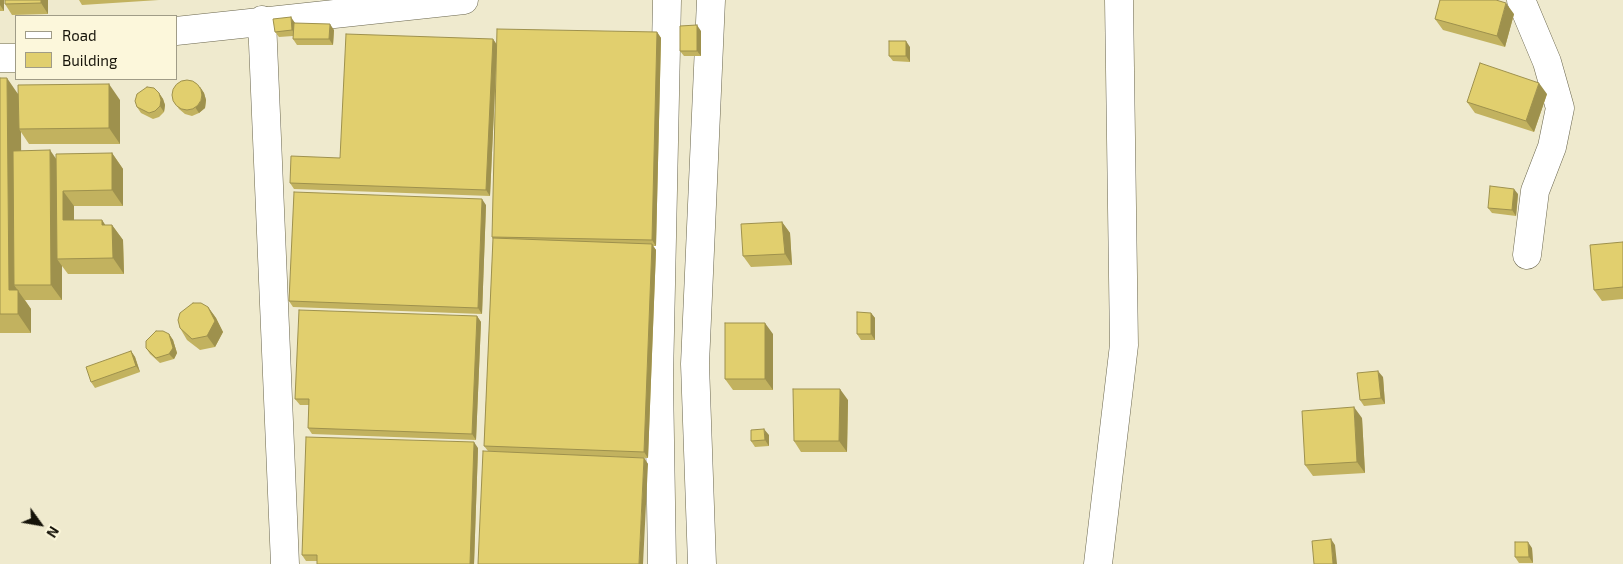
<!DOCTYPE html>
<style>
body{margin:0}
#map{position:relative;width:1623px;height:564px;overflow:hidden;background:#efeace;font-family:"Exo 2",sans-serif}
canvas{display:block}
.legend{position:absolute;left:15px;top:15px;width:162px;height:65px;box-sizing:border-box;background:#fcf7db;border:1px solid #a09c87;margin:0;padding:6px 9px;list-style:none;font-size:15px;color:#151309}
.legend li{display:flex;align-items:center;gap:10px;height:25px}
.legend b{width:25px;border:1px solid #a09c87}
.north{position:absolute;left:15px;top:499px;width:50px;height:50px;-webkit-text-stroke:4px #fcf7db;paint-order:stroke;rotate:122deg;font-size:14px;font-weight:700;line-height:20px;text-align:center;color:#151309}
.north::after{content:'';display:block;margin:auto;width:18px;height:22px;background:#151309;clip-path:polygon(50% 0,100% 100%,50% 72%,0 100%)}
</style>
<div id="map">
<canvas width="1623" height="564"></canvas>
<ul class="legend">
<li><b style="height:6px;background:#fff"></b>Road</li>
<li><b style="height:14px;background:#e1cf6e"></b>Building</li>
</ul>
<div class="north">N</div>
</div>
<script>
const context = document.querySelector('canvas').getContext('2d');
context.lineJoin = 'round';
function poly(rows) {
  const path = new Path2D();
  for (const r of rows) {
    if (r.length === 3) {
      path.moveTo(r[0] + r[2], r[1]);
      path.arc(r[0], r[1], r[2], 0, 2 * Math.PI);
      continue;
    }
    path.moveTo(r[0], r[1]);
    for (let i = 2; i < r.length; i += 2) path.lineTo(r[i], r[i + 1]);
  }
  return path;
}
function strokePath(path, color, width, dash) {
  context.strokeStyle = color;
  context.lineWidth = width;
  context.lineCap = dash ? 'butt' : 'round';
  context.setLineDash(dash || []);
  context.stroke(path);
}
function paint(path, color) {
  context.fillStyle = color;
  context.fill(path, 'evenodd');
}
const minor = poly([
 [1521,0,1547,62,1560,108,1552,147,1535,191,1527,255],
 [262,20,285,564],
 [176,31,464,0],
 [0,58,16,58],
 [662,564,659,379,667,0],
 [702,564,695,364,711,0],
 [1098,564,1124,345,1119,0]
]);
const wall = poly([
 [0,0,4,0,4,11,0,11],
 [5,0,48,0,48,14,12,15,5,4],
 [79,0,159,0,82,5],
 [1514,14,1505,47,1443,30,1435,19],
 [295,23,334,30,333,45,297,45,293,39,293,36,279,37,275,32],
 [701,31,701,56,684,56,680,51],
 [657,32,661,38,656,246,653,246,656,250,648,458,587,456,644,458,648,464,488,451,484,446,493,239,492,237],
 [493,39,497,45,490,196,294,189,290,183,340,158],
 [910,47,910,62,893,61,889,56],
 [0,78,18,94,120,100,120,144,29,144,21,132,21,151,56,159,112,153,123,169,123,206,74,206,74,220,102,220,105,225,112,225,123,240,124,274,68,274,62,266,62,300,25,300,31,309,31,333,0,333],
 [200,87,204,93,206,100,205,108,199,113,192,116,185,114,179,109,175,103],
 [159,93,163,99,165,105,164,112,159,117,153,119,141,113,137,107],
 [1547,94,1534,132,1475,113,1467,102],
 [1518,194,1516,216,1492,213,1488,208],
 [486,205,482,314,293,307,289,301],
 [782,222,790,233,792,265,751,267,743,256],
 [1623,242,1623,299,1602,301,1594,290],
 [208,307,216,318,223,332,215,347,200,350,187,340,180,328],
 [871,313,875,318,875,340,861,340,857,334],
 [477,316,481,322,476,440,312,434,308,428,309,405,300,405,295,399],
 [169,334,173,340,177,353,174,359,160,363,150,354,146,348],
 [773,334,773,390,733,390,725,379],
 [131,351,135,357,140,372,95,388,91,382],
 [1383,377,1385,404,1364,406,1360,400],
 [848,400,847,452,801,452,794,441],
 [1362,418,1365,473,1313,476,1305,465],
 [769,435,769,446,755,447,751,441],
 [478,448,474,564,317,564,317,561,306,561,302,555],
 [1532,548,1533,563,1519,563,1515,557]
]);
const shadedWall = poly([
 [0,0,4,0,4,11,0,5],
 [41,0,48,0,48,14,41,3],
 [1506,3,1514,14,1505,47,1497,36],
 [291,17,295,23,296,36,292,30],
 [330,24,334,30,333,45,329,39],
 [697,25,701,31,701,56,697,51],
 [657,32,661,38,656,246,652,240],
 [493,39,497,45,490,196,486,190],
 [906,41,910,47,910,62,906,56],
 [7,78,20,97,19,129,21,132,22,285,14,285,31,309,31,333,18,314,9,290],
 [1539,83,1547,94,1534,132,1526,121],
 [109,84,120,100,120,144,109,128],
 [200,87,204,93,206,100,205,108,199,113,195,107],
 [159,93,163,99,165,105,164,112,160,106],
 [50,150,61,166,57,259,62,266,62,300,51,285],
 [112,153,123,169,123,206,112,190],
 [1514,189,1518,194,1516,216,1512,210],
 [63,191,74,206,74,236,63,220],
 [482,199,486,205,482,314,478,308],
 [102,220,112,235,112,225,123,240,124,274,113,258,102,225],
 [782,222,790,233,792,265,785,254],
 [652,244,656,250,648,458,644,452],
 [208,307,216,318,223,332,215,347,207,336],
 [871,313,875,318,875,340,871,334],
 [477,316,481,322,476,440,472,434],
 [765,323,773,334,773,390,765,379],
 [169,334,173,340,177,353,174,359,169,354],
 [131,351,135,357,140,372,136,366],
 [1378,371,1383,377,1385,404,1381,398],
 [840,389,848,400,847,452,839,441],
 [1354,407,1362,418,1365,473,1357,462],
 [764,429,769,435,769,446,765,440],
 [474,442,478,448,474,564,470,564],
 [644,458,648,464,643,564,639,564],
 [1331,539,1335,545,1337,564,1333,564],
 [1528,542,1532,548,1533,563,1529,557]
]);
const building = poly([
 [5,0,41,0,41,3,5,4,5,0],
 [1440,0,1496,0,1506,3,1497,36,1435,19,1440,0],
 [291,17,292,30,275,32,273,19,291,17],
 [294,23,330,24,329,39,293,39,294,23],
 [697,25,697,51,680,51,680,26,697,25],
 [497,29,657,32,652,240,492,237,497,29],
 [346,34,493,39,486,190,290,183,291,156,340,158,346,34],
 [889,41,906,41,906,56,889,56,889,41],
 [1480,63,1539,83,1526,121,1467,102,1480,63],
 [0,78,7,78,9,290,18,290,18,314,0,314,0,78],
 [187,95,15],
 [109,84,109,128,19,129,18,85,109,84],
 [147,87,154,88,159,93,161,100,160,106,155,111,149,113,137,107,135,101,137,94,147,87],
 [50,150,51,285,14,285,13,151,50,150],
 [112,153,112,190,63,191,63,220,102,220,102,225,112,225,113,258,57,259,56,154,112,153],
 [1490,186,1514,189,1512,210,1488,208,1490,186],
 [294,192,482,199,478,308,289,301,294,192],
 [782,222,785,254,743,256,741,224,782,222],
 [493,238,652,244,644,452,484,446,493,238],
 [1623,242,1623,287,1594,290,1590,245,1623,242],
 [193,303,201,303,208,307,215,321,207,336,192,339,180,328,178,320,180,313,193,303],
 [299,310,477,316,472,434,308,428,309,399,295,399,299,310],
 [857,312,871,313,871,334,857,334,857,312],
 [725,323,765,323,765,379,725,379,725,323],
 [156,331,163,331,169,334,173,348,169,354,156,358,146,348,146,341,156,331],
 [131,351,136,366,91,382,86,367,131,351],
 [1378,371,1381,398,1360,400,1357,373,1378,371],
 [793,389,840,389,839,441,794,441,793,389],
 [1354,407,1357,462,1305,465,1302,411,1354,407],
 [764,429,765,440,751,441,751,430,764,429],
 [306,437,474,442,470,564,317,564,317,555,302,555,306,437],
 [483,451,644,458,639,564,478,564,483,451],
 [1331,539,1333,564,1314,564,1312,541,1331,539],
 [1515,542,1528,542,1529,557,1515,557,1515,542]
]);
strokePath(minor, '#6a664d', 29);
strokePath(minor, '#fff', 28);
paint(wall, '#c2b25f');
paint(shadedWall, '#9e914d');
paint(building, '#e1cf6e');
strokePath(building, '#9e914d', 1);
</script>
